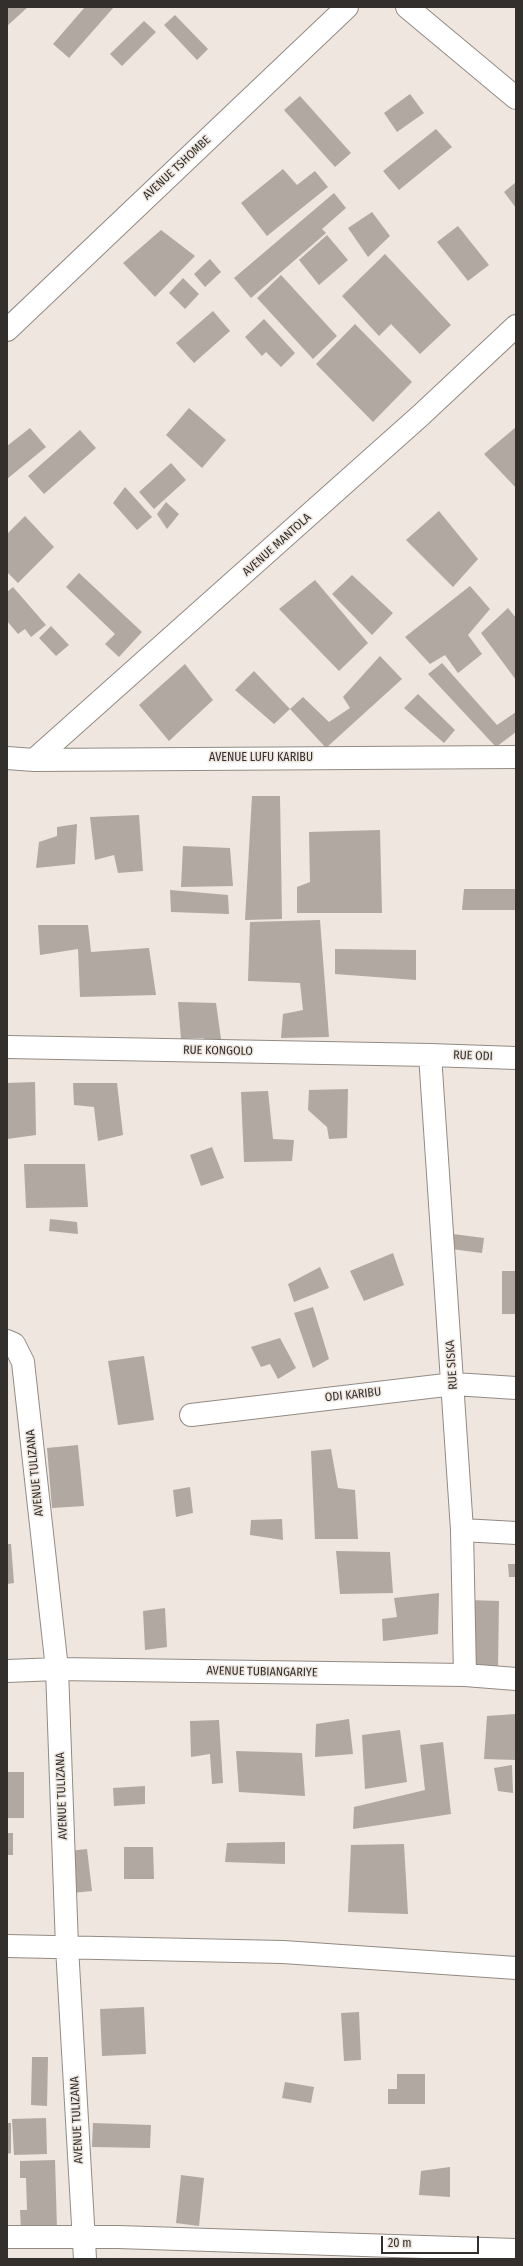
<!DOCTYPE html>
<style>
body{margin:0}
#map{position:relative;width:523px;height:2266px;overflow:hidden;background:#eee6df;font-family:"Fira Sans Condensed",sans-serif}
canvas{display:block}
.frame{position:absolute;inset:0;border:8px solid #322f2c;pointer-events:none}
.scale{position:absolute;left:381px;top:2236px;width:98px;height:18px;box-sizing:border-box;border:2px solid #322f2c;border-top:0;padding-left:5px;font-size:12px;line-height:14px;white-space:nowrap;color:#322f2c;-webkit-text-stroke:3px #eee6df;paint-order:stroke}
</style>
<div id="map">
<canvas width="523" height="2266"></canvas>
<div class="frame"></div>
<div class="scale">20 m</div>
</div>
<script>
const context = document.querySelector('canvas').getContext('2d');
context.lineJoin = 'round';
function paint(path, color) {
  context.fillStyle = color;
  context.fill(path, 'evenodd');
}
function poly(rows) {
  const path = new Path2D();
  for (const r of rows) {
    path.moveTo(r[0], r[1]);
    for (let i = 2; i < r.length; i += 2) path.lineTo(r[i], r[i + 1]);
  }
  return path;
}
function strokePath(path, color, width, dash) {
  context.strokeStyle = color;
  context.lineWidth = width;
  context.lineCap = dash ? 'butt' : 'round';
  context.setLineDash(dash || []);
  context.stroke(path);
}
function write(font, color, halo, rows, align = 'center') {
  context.font = font + ' "Fira Sans Condensed",sans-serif';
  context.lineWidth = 3;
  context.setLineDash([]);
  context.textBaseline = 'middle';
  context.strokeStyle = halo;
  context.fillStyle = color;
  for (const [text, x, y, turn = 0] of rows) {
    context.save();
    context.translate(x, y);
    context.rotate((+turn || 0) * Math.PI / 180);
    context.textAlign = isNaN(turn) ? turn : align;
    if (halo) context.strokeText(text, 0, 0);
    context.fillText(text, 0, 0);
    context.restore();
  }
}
const building = poly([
 [7,7,28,7,7,26],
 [85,7,114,7,69,58,53,44],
 [175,15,208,49,197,60,164,25],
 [144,21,156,32,122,66,110,54],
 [410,94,424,113,397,132,384,113],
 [300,96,351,153,335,167,284,110],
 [436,129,452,147,399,190,383,171],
 [283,169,297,185,315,171,328,187,267,236,241,203],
 [516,182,516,208,504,192],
 [334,193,346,208,322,229,326,233,251,298,234,278],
 [372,212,390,236,368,257,348,228],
 [458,226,489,265,468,281,437,242],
 [161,230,195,256,155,297,123,263],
 [327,235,348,260,319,285,299,260],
 [385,254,451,325,420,354,391,324,379,336,342,296],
 [210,259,221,272,205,287,194,274],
 [281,275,337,336,313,359,257,298],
 [183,278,199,294,185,309,169,293],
 [213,311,230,331,194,363,176,343],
 [264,319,295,353,281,367,266,352,262,356,245,337],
 [355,324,412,382,373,422,316,364],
 [189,408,226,440,202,468,166,435],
 [516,427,516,488,484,454],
 [30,428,46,447,7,479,7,446],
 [80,430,96,448,44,494,28,476],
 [171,463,186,480,154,509,139,492],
 [125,487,152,517,137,530,113,503],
 [166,502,179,514,167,529,157,514],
 [439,511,478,559,453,587,406,540],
 [25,516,54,547,18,583,7,572,7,534],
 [79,573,142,632,119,657,105,644,115,634,66,587],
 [352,575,393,613,372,635,332,594],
 [315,580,368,643,339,671,279,609],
 [470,586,490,609,468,635,482,654,458,673,445,655,430,664,405,637],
 [13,587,46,625,31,637,25,629,18,634,7,621,7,592],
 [508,608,516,618,516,680,481,633],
 [51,626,69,645,56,656,39,638],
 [380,656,402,679,326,748,290,709,303,697,329,722,350,708,343,697],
 [442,663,497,725,516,712,516,732,496,747,428,674],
 [185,664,213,700,169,741,139,705],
 [254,671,290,709,274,724,235,690],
 [418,694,455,730,444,743,404,708],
 [252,796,280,796,282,919,245,920],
 [139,815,143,871,118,873,114,855,95,860,90,817],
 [77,824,75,864,36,868,39,842,57,836,57,827],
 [380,830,382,913,297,913,297,887,310,882,309,832],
 [183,846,230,848,233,886,181,887],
 [464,889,516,889,516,910,462,910],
 [170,890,228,895,229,914,171,912],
 [320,920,329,1037,281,1038,283,1014,303,1010,300,983,248,981,250,922],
 [38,925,88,925,91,952,149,948,156,995,80,997,78,949,40,955],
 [335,949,416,950,416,980,335,974],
 [178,1002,216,1003,222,1046,206,1051,204,1038,181,1039],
 [35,1082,36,1135,7,1139,7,1083],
 [73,1083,117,1083,123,1135,98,1141,94,1107,74,1105],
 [348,1089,347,1138,329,1139,327,1127,308,1110,309,1090],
 [268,1091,273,1139,294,1140,292,1161,244,1162,241,1092],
 [212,1147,224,1178,201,1186,190,1155],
 [24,1164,85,1164,88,1207,26,1208],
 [50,1219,77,1222,78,1234,49,1231],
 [453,1234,484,1238,482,1253,451,1249],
 [393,1253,404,1285,364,1301,350,1271],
 [320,1267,329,1288,294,1302,288,1284],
 [502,1271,516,1271,516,1314,502,1314],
 [313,1307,329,1359,313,1368,294,1313],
 [280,1338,296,1368,278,1379,270,1364,261,1367,251,1347],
 [144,1356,154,1420,118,1425,108,1361],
 [78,1445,84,1506,52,1508,47,1448],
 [331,1449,338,1488,355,1490,358,1539,315,1539,311,1451],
 [190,1487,193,1513,176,1517,173,1490],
 [282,1519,283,1540,250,1535,251,1520],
 [7,1544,11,1544,14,1583,7,1584],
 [336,1551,390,1552,393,1593,340,1594],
 [508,1564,516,1564,516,1577,509,1577],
 [439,1593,438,1634,383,1641,382,1619,397,1617,394,1598],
 [468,1600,499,1601,498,1668,468,1666],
 [165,1608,167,1647,145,1650,143,1611],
 [516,1714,516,1760,484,1759,487,1716],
 [349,1719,353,1754,315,1757,316,1724],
 [219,1720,223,1783,212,1784,210,1754,191,1757,190,1721],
 [400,1730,407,1782,365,1789,362,1735],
 [443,1742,451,1814,353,1829,354,1807,425,1790,420,1745],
 [236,1751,302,1753,305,1796,239,1792],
 [512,1765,513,1793,498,1791,494,1768],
 [7,1772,24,1772,24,1818,7,1818],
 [145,1786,145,1804,114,1806,113,1788],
 [7,1833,13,1833,13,1855,7,1855],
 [285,1842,285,1864,225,1862,227,1843],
 [404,1844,408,1914,348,1912,351,1845],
 [124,1847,153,1847,154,1879,124,1879],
 [87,1849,92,1891,72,1893,68,1851],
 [144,2007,146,2054,102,2056,100,2009],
 [359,2012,361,2060,344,2061,341,2013],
 [32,2057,48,2057,47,2106,31,2105],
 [397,2074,425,2074,425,2104,388,2104,388,2089,397,2089],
 [285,2082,314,2087,311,2103,282,2098],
 [46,2118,47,2154,14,2155,12,2119],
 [7,2123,11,2123,11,2153,7,2154],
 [93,2123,151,2125,150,2148,92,2147],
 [55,2160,57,2229,21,2230,20,2210,27,2210,26,2178,20,2178,20,2161],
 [450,2167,450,2197,419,2195,421,2171],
 [181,2175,204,2178,199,2226,176,2223]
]);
const minor = poly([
 [407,7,516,98],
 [7,330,347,7],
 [7,758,34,760,516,757],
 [34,760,421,415,516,326],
 [7,1047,430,1055,516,1058],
 [430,1055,462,1530,465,1675],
 [7,1341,14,1344,23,1362,57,1669,67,1947,85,2259],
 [191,1415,454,1384,516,1388],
 [462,1530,516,1533],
 [7,1671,57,1669,465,1675,516,1679],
 [7,1946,283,1952,516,1968],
 [7,2237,118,2237,516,2250]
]);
const streetNames = [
 ["AVENUE TSHOMBE",177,168,-43],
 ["AVENUE MANTOLA",277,545,-42],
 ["AVENUE LUFU KARIBU",261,758],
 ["RUE KONGOLO",218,1051,1],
 ["RUE ODI",473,1056,2],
 ["RUE SISKA",452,1365,-94],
 ["ODI KARIBU",353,1395,-6],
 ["AVENUE TULIZANA",35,1473,-96],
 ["AVENUE TUBIANGARIYE",262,1672,1],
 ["AVENUE TULIZANA",62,1796,-92],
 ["AVENUE TULIZANA",77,2120,-93]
];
paint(building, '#b0a8a1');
strokePath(minor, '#928b84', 24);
strokePath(minor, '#fff', 22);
write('12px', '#322f2c', '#eee6df', streetNames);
</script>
